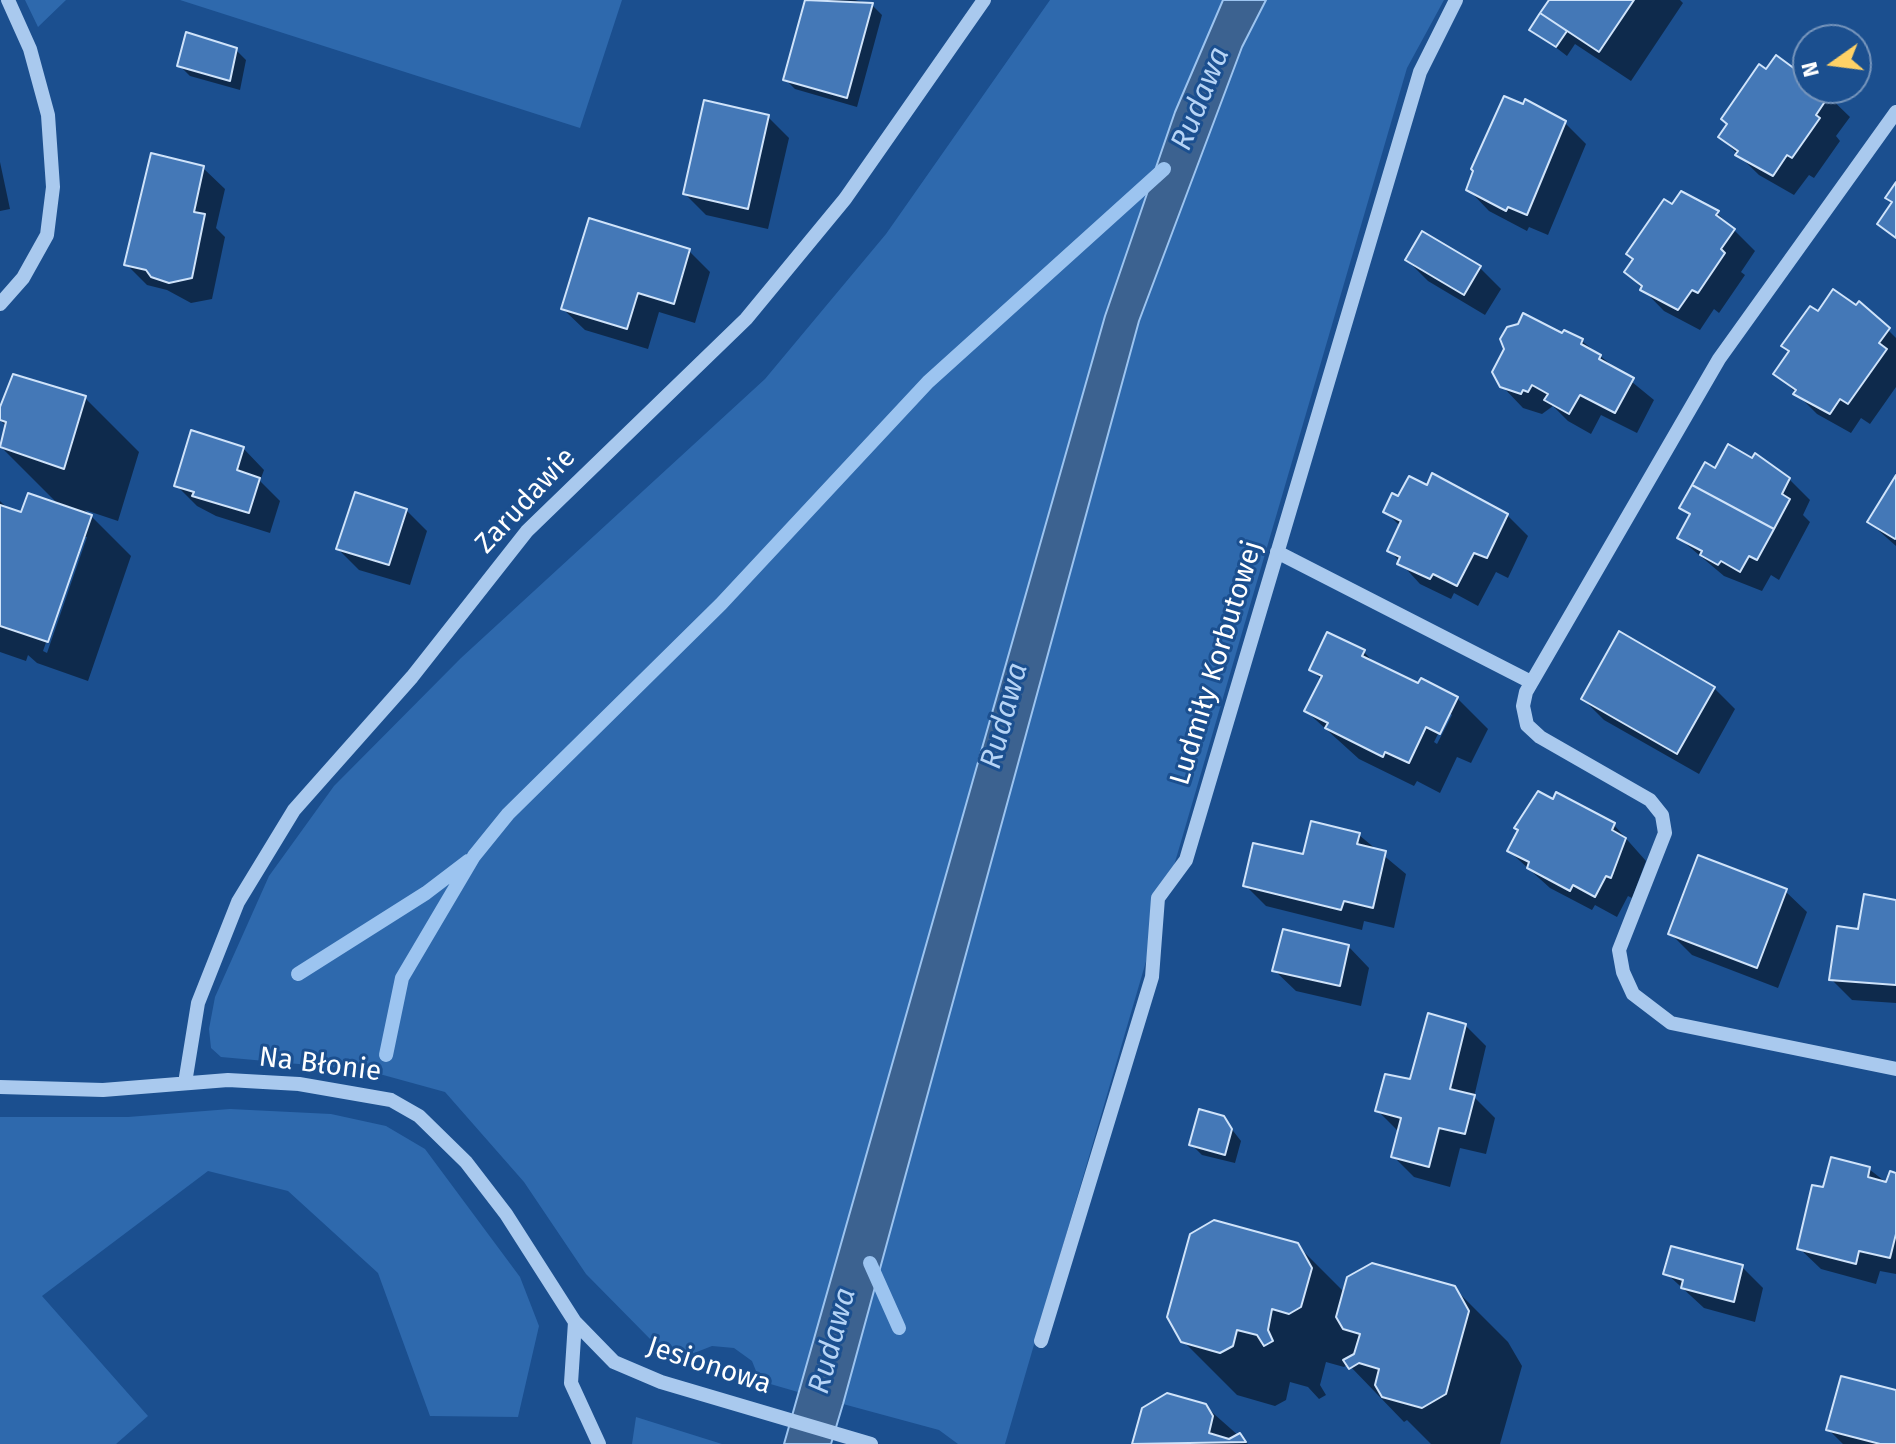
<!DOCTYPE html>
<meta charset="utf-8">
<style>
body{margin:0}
#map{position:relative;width:1896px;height:1444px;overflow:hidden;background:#1b4f8f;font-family:"Fira Sans",sans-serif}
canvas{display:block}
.north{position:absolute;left:1792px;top:24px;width:80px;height:80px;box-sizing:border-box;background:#1b4f8f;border:2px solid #7695bc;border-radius:50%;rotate:256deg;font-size:22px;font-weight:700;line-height:32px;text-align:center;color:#fff}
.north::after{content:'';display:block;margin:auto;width:28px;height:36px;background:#ffd166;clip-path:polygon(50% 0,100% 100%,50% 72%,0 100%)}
</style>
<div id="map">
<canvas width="1896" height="1444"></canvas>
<div class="north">N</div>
</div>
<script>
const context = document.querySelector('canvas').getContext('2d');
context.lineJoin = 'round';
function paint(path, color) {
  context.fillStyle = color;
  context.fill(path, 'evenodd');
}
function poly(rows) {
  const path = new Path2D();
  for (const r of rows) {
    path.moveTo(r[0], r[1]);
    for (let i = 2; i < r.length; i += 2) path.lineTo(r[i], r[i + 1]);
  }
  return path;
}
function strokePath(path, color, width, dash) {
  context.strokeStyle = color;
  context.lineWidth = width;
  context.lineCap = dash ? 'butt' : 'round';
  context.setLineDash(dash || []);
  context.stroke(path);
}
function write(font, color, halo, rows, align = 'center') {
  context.font = font + ' "Fira Sans",sans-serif';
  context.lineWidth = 6;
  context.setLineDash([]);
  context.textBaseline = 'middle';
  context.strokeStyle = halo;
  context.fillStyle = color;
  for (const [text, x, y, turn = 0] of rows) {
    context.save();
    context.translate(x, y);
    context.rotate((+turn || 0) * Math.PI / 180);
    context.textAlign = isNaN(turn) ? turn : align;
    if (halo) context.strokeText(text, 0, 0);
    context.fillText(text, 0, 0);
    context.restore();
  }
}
const green = poly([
 [25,0,66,0,38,27],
 [180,0,622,0,580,128],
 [1050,0,1444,0,1407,68,1005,1444,958,1444,939,1430,843,1404,889,1237,818,1329,798,1392,760,1381,752,1361,734,1348,712,1346,689,1355,654,1343,586,1274,524,1182,445,1092,365,1070,221,1057,211,1048,209,1029,215,997,269,876,334,786,461,658,765,379,886,234],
 [230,1109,331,1114,386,1126,425,1149,520,1277,539,1326,518,1417,430,1416,378,1273,288,1191,208,1171,42,1296,148,1416,116,1444,0,1444,0,1117,128,1117],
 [636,1417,722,1444,632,1444]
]);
const water = poly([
 [1223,0,1266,0,1242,47,1139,321,843,1404,831,1444,784,1444,1105,316,1175,112,1223,0]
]);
const shadow = poly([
 [807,0,855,0,872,5,882,15,857,107,795,89,785,79],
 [1551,0,1680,0,1683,3,1631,81,1575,44,1567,56,1532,29],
 [236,50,246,60,240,90,190,76,180,66],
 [1808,77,1808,88,1820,88,1850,117,1836,136,1840,141,1814,178,1809,175,1794,195,1759,175,1720,137],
 [768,117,789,138,768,229,706,215,685,194],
 [1494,117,1565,123,1586,144,1548,235,1529,227,1527,231,1489,211,1468,189],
 [0,162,10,209,0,211],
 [203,168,225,189,216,228,225,237,212,299,191,303,167,290,147,285,126,264],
 [1717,213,1755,251,1741,272,1745,275,1719,313,1714,309,1700,330,1664,311,1626,272],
 [1423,234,1480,268,1501,289,1485,315,1428,281,1407,260],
 [689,251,710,272,695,323,659,312,648,349,585,330,563,309],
 [1818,313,1888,330,1896,338,1896,387,1870,424,1861,418,1851,433,1817,414,1776,373,1790,353,1784,346],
 [1563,336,1582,341,1654,400,1637,433,1601,415,1591,434,1568,421,1553,406,1542,414,1523,408,1502,386],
 [14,377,85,398,139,452,118,521,85,510,131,556,88,681,37,663,28,655,26,661,0,652,0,501,8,509,22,514,59,505,0,446,7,427,0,420,0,412],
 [83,537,87,537,47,653,43,651],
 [243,448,264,470,260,481,280,501,270,533,216,516,197,506,176,485],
 [1716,471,1789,479,1810,500,1803,515,1810,522,1779,580,1771,575,1762,591,1724,576,1679,538,1691,517,1682,508],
 [1896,479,1896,546,1869,522],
 [1399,499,1507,515,1528,536,1508,578,1496,572,1478,606,1454,593,1451,599,1420,584,1389,550,1401,527,1385,511],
 [406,510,427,531,410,585,359,570,338,549],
 [1364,652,1376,665,1419,686,1457,698,1488,729,1471,763,1457,757,1440,793,1417,781,1414,786,1359,759,1306,711,1322,680,1311,669],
 [1449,712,1452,715,1437,744,1434,742],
 [1714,688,1735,709,1699,774,1604,720,1583,699],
 [1614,825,1646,861,1632,898,1628,896,1617,917,1595,905,1592,910,1550,888,1509,851],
 [1359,835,1406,874,1394,928,1364,921,1362,930,1266,906,1245,885],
 [1785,891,1807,912,1778,988,1692,955,1671,934],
 [1896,902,1896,1003,1852,1000,1831,979,1860,931],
 [1348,946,1369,968,1361,1006,1296,991,1274,970],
 [1465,1025,1486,1046,1474,1097,1495,1118,1486,1154,1460,1148,1450,1187,1414,1177,1393,1156,1399,1132,1378,1111,1412,1082],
 [1223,1118,1241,1141,1235,1163,1202,1155,1192,1145],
 [1869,1169,1888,1184,1896,1175,1896,1274,1880,1271,1876,1284,1821,1269,1799,1248,1825,1190],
 [1297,1245,1345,1293,1454,1288,1508,1342,1522,1366,1500,1444,1431,1444,1407,1420,1404,1422,1348,1364,1344,1367,1326,1362,1320,1385,1326,1395,1319,1399,1308,1387,1290,1382,1286,1400,1275,1406,1237,1395,1182,1340],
 [1742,1267,1763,1288,1755,1322,1704,1308,1666,1273],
 [1896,1392,1896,1444,1843,1444,1829,1430],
 [1205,1406,1248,1444,1134,1444,1144,1409]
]);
const stream = poly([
 [298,974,426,893,468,861],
 [386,1055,402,978,474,856,508,814,721,604,928,382,1164,169],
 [870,1263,899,1328]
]);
const building = poly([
 [805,0,873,3,847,98,783,80,805,0],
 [1549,0,1634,0,1599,52,1540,13,1549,0],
 [1540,13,1567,31,1556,47,1529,30,1540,13],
 [186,32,237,48,230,81,177,66,186,32],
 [1776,55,1795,69,1798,66,1808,73,1808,88,1822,88,1830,94,1816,115,1820,118,1792,158,1787,155,1773,176,1735,155,1738,151,1718,137,1727,124,1721,119,1759,64,1766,69,1776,55],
 [1504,96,1523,104,1525,99,1566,121,1527,215,1508,207,1506,211,1466,190,1473,171,1471,169,1504,96],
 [704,100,769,115,748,209,683,194,704,100],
 [151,153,204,166,194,212,205,214,192,278,169,283,151,277,146,270,124,265,151,153],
 [1896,182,1896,238,1877,224,1892,202,1885,198,1896,182],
 [1681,191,1719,211,1716,215,1735,229,1721,249,1725,253,1698,293,1692,290,1678,310,1640,290,1642,286,1624,272,1633,259,1626,254,1664,199,1672,204,1681,191],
 [589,218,690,249,674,304,638,293,627,329,561,309,589,218],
 [1422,231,1481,266,1464,295,1405,260,1422,231],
 [1833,289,1856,305,1859,301,1890,328,1879,343,1887,349,1848,404,1840,399,1830,414,1793,394,1796,390,1773,374,1789,351,1781,346,1810,306,1818,311,1833,289],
 [1523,313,1562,333,1564,330,1583,339,1581,344,1601,355,1599,359,1634,378,1615,413,1580,395,1569,414,1544,400,1548,394,1532,385,1528,392,1523,390,1521,394,1500,387,1492,372,1504,349,1500,339,1507,327,1518,324,1523,313],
 [13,374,86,396,64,469,0,447,6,422,0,420,0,407,13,374],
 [191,430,244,447,237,470,260,478,249,513,192,496,194,492,174,486,191,430],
 [1728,444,1752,458,1755,453,1790,478,1782,494,1790,499,1774,529,1692,485,1705,462,1715,468,1728,444],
 [1432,473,1508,514,1487,558,1474,553,1457,586,1433,574,1430,579,1397,564,1400,557,1387,551,1401,521,1383,512,1392,493,1398,496,1409,476,1427,485,1432,473],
 [1896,475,1896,538,1895,539,1867,522,1896,475],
 [1692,485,1774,529,1757,560,1749,556,1740,572,1721,561,1718,565,1700,555,1702,551,1677,538,1690,514,1679,508,1692,485],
 [355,492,407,509,389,565,336,549,355,492],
 [28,493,92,515,48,642,0,626,0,505,21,512,28,493],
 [1619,631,1715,687,1677,754,1581,699,1619,631],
 [1327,632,1365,650,1362,656,1418,683,1421,678,1458,697,1440,734,1426,727,1409,763,1385,752,1383,757,1325,728,1328,723,1304,711,1322,676,1309,670,1327,632],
 [1538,791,1553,799,1556,792,1615,823,1612,830,1626,838,1611,878,1606,876,1595,897,1573,885,1570,891,1527,868,1529,862,1507,851,1518,830,1514,828,1538,791],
 [1311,821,1360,833,1357,844,1386,851,1373,908,1344,901,1341,910,1243,886,1253,843,1303,854,1311,821],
 [1698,855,1787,889,1757,968,1668,934,1698,855],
 [1864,894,1896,900,1896,985,1829,980,1837,926,1858,929,1864,894],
 [1283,929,1349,945,1340,986,1272,971,1283,929],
 [1428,1013,1466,1024,1450,1089,1475,1095,1465,1134,1439,1128,1429,1167,1391,1157,1401,1118,1375,1111,1385,1074,1410,1079,1428,1013],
 [1199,1109,1224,1116,1232,1129,1225,1155,1189,1145,1199,1109],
 [1831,1157,1870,1167,1868,1177,1886,1182,1890,1171,1896,1173,1896,1234,1890,1258,1859,1251,1856,1264,1797,1249,1812,1185,1823,1187,1831,1157],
 [1214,1220,1298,1243,1312,1268,1301,1307,1289,1314,1272,1309,1268,1330,1273,1341,1264,1346,1257,1335,1237,1330,1233,1346,1220,1353,1181,1342,1167,1317,1190,1234,1214,1220],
 [1671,1246,1743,1265,1734,1302,1681,1288,1683,1280,1663,1274,1671,1246],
 [1372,1263,1455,1286,1469,1311,1446,1394,1422,1408,1382,1397,1375,1385,1379,1369,1359,1363,1349,1369,1343,1360,1354,1354,1360,1334,1343,1329,1336,1317,1347,1277,1372,1263],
 [1841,1376,1896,1390,1896,1444,1880,1444,1826,1430,1841,1376],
 [1167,1393,1206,1404,1213,1416,1209,1433,1229,1439,1240,1433,1246,1442,1132,1444,1142,1408,1167,1393]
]);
const minor = poly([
 [1896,112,1719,359,1526,692,1523,706,1527,725,1540,737,1650,800,1662,815,1665,833,1619,950,1623,972,1633,994,1671,1023,1896,1069],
 [0,304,23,278,47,235,53,187,48,115,30,49,8,0],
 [1277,552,1531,682],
 [185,1083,198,1003,238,902,294,810,412,677,527,531,746,319,845,199,984,0],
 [0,1087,103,1090,228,1080,299,1084,391,1100,419,1116,466,1162,506,1214,575,1322,614,1362,661,1382,871,1444],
 [575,1322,571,1383,599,1444],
 [1041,1341,1152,977,1158,898,1186,860,1420,72,1456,0]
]);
const streetNames = [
 ["Zarudawie",526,501,-47],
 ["Ludmiły Korbutowej",1217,663,-73],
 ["Na Błonie",320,1065,7],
 ["Jesionowa",709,1366,18]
];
const waterNames = [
 ["Rudawa",1201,99,-68],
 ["Rudawa",1005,716,-75],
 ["Rudawa",833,1341,-75]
];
paint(green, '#2e69ad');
paint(water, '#3c6290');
strokePath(water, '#9cc4f0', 2);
paint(shadow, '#0007');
strokePath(stream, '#9cc4f0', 14);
paint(building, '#4478b7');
strokePath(building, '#cfe3fa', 2);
strokePath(minor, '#a9c9ee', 14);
write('28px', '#fff', '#1b4f8f', streetNames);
write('italic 30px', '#b5d3f5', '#1b4f8f', waterNames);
</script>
